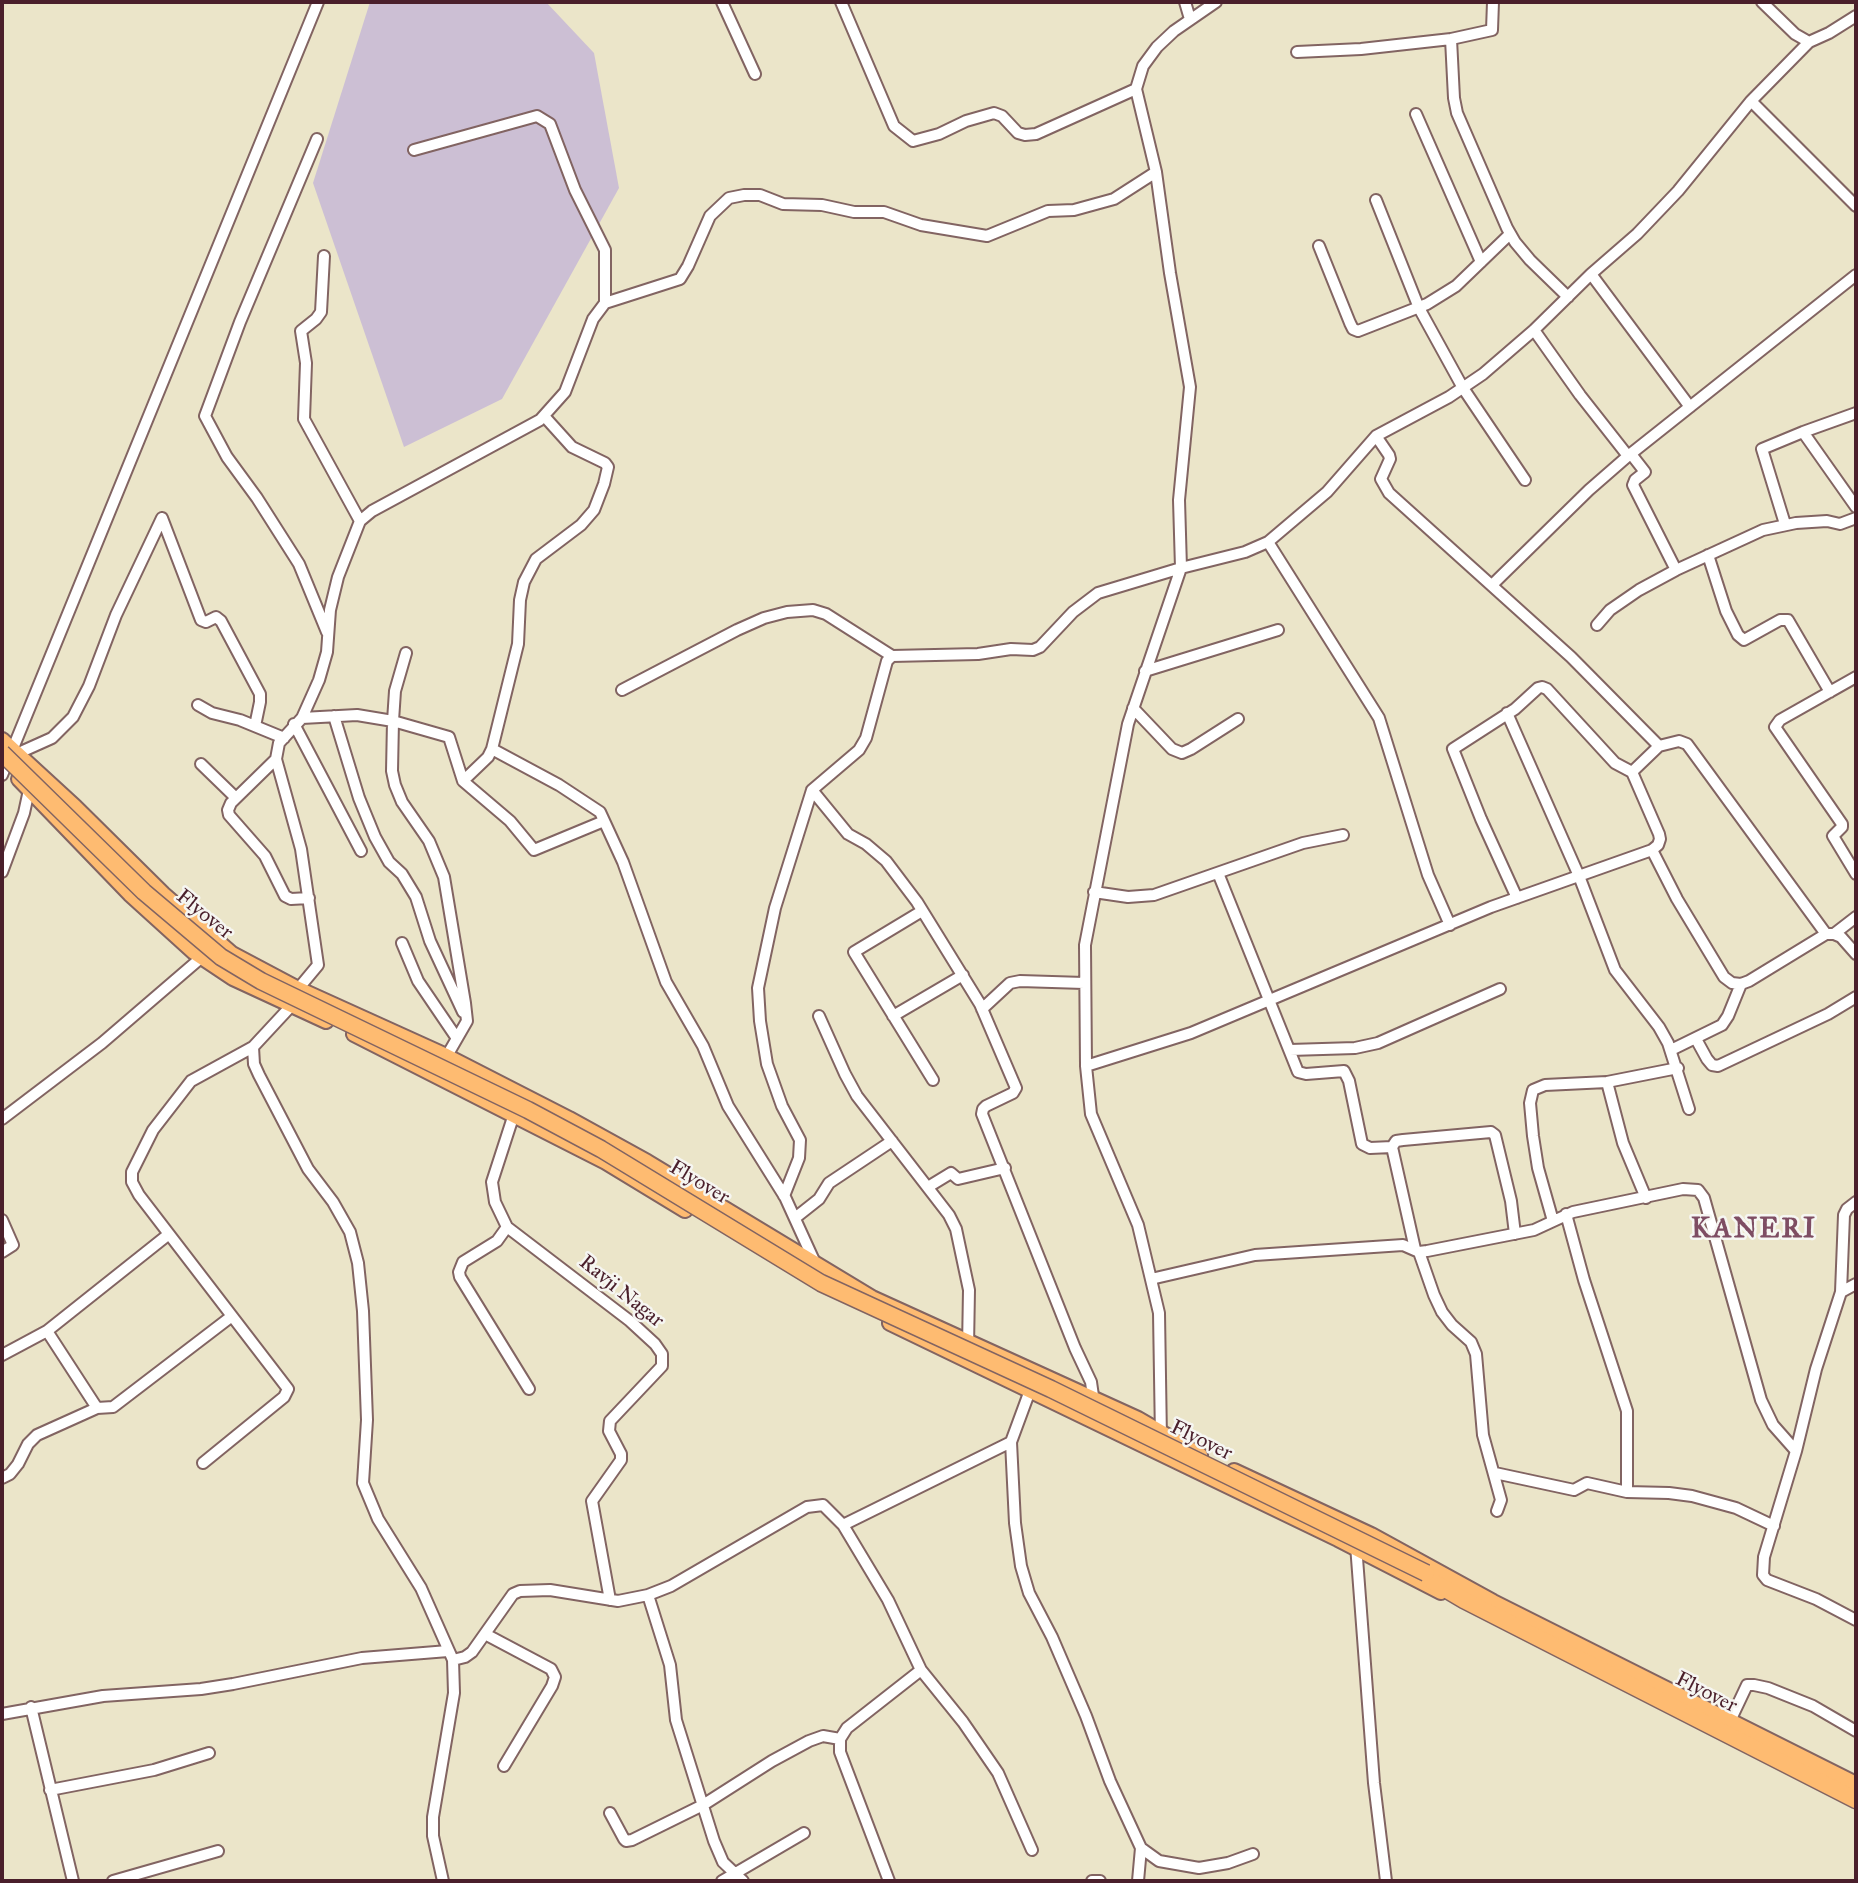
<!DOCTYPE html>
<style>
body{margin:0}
#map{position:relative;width:1858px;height:1883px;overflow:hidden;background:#ebe5c9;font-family:"IM FELL Great Primer",serif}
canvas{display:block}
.frame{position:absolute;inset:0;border:4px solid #4a1f2b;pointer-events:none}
</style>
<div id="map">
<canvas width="1858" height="1883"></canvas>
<div class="frame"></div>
</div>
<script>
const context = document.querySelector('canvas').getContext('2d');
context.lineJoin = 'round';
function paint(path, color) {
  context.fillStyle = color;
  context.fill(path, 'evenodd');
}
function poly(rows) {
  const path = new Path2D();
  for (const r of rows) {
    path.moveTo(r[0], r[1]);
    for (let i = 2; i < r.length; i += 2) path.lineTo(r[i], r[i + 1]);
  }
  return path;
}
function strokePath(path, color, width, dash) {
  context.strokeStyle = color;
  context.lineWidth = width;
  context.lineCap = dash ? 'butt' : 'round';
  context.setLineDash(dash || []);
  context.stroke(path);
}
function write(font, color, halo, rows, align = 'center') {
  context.font = font + ' "IM FELL Great Primer",serif';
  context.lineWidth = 5;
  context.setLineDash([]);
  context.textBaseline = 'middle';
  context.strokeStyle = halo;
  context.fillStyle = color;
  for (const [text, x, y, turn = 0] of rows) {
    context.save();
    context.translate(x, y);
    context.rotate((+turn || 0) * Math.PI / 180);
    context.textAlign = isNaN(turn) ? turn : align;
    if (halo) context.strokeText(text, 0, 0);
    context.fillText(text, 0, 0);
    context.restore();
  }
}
const industrial = poly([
 [370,2,546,2,594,53,619,188,502,399,404,447,313,183]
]);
const minor = poly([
 [722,2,755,74],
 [841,2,894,126,913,141,939,134,966,121,994,113,1002,116,1018,133,1025,135,1036,134,1136,89],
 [1185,2,1190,19],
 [1762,2,1795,34,1809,42,1829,33,1856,16],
 [1451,39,1454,98,1457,113,1507,228,1515,242,1530,260,1568,297],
 [1297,52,1361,49,1451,39,1492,30,1493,2],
 [1751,101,1856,206],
 [1416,114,1481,262],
 [317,139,240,322,205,416,227,457,257,498,299,564,327,632],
 [1376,200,1419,308,1463,388,1525,480],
 [1319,246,1350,323,1353,329,1358,331,1427,304,1456,286,1510,234],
 [324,256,321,312,316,319,301,331,306,363,304,419,360,521],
 [1591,274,1690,407],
 [605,303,680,279,688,266,710,216,729,198,744,195,760,195,783,204,822,205,854,212,884,212,921,225,987,236,1048,211,1074,210,1114,199,1156,172],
 [1534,330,1580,395,1628,456],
 [1803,432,1856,507],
 [1376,436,1389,455,1390,459,1381,479,1389,493,1571,657,1659,746,1679,741,1687,744,1826,934,1834,934,1841,937,1856,954],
 [1631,454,1645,472,1635,480,1633,485,1676,570],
 [162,518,201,620,206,622,216,617,221,621,260,694,260,702,255,726],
 [1785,524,1762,449,1803,432,1856,413],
 [1268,542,1379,718,1428,875,1450,925],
 [1708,555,1726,611,1738,635,1744,640,1780,620,1788,620,1830,692],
 [1492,585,1589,490,1628,456,1856,275],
 [1597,625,1610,610,1639,590,1676,570,1763,530,1796,523,1827,521,1840,524,1856,518],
 [406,653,395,691,393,721,357,715,302,718,319,680,327,652,330,610,338,577,360,521,372,511,540,420,565,392,593,319,605,303,605,250,575,190,550,124,537,116,414,150],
 [1145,671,1278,630],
 [1856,677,1780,720,1775,727,1842,824,1842,827,1833,836,1856,874],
 [622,690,737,630,764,618,787,612,813,610,826,614,892,656,978,654,1011,649,1033,650,1040,647,1073,612,1098,593,1181,568,1245,552,1268,542,1327,492,1376,436,1449,397,1483,374,1534,330,1591,274,1637,234,1678,191,1751,101,1809,42],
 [198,705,212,713,240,720,284,738],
 [1133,708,1172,749,1182,753,1191,749,1238,719],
 [1507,713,1579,876,1615,970,1659,1027,1668,1043,1689,1109],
 [334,716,359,798,375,837,389,862,402,874,416,897,430,941,463,1012],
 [294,724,361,851],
 [1659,746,1632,772,1659,834,1660,839,1658,845,1652,850,1677,899,1724,977,1732,983,1741,984,1749,981,1826,934],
 [492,749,518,644,520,600,524,582,536,559,581,525,594,510,604,484,608,467,605,463,572,447,544,416],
 [276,759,231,803,228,810,229,815,265,856,285,896,291,899,309,898],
 [16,760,23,751,52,738,73,717,89,686,116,615,162,518],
 [201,764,236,798],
 [2,775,318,2],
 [463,781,510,821,534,850,604,821],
 [812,790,848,834,866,844,886,861,917,902,980,1004,1016,1088,1013,1093,986,1106,983,1109,982,1114,1075,1348,1091,1382,1094,1403],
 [2,872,24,813,29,790],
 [1218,873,1298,1072,1306,1074,1344,1071,1349,1081,1362,1144,1370,1148,1392,1147],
 [1094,892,1128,897,1154,895,1303,843,1343,835],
 [1517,898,1481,819,1453,749,1515,709,1538,688,1542,687,1547,689,1615,763,1632,772],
 [922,911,854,952,933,1080],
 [1834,934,1856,917],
 [402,943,418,981,456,1037],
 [982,1009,1010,983,1020,981,1084,983],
 [819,1016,845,1074,857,1096,949,1215,956,1229,969,1290,968,1347],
 [893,1016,963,975],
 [1696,1039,1707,1059,1712,1065,1718,1066,1828,1014,1856,997],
 [253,1047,254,1064,259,1075,308,1169,333,1202,350,1232,358,1263,363,1311,367,1420,363,1483,378,1519,421,1588,453,1660,454,1693,433,1817,433,1836,443,1881],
 [1290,1050,1355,1048,1378,1043,1500,989],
 [1671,1050,1722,1025,1728,1016,1741,984],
 [444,1061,467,1021,465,1003,444,877,429,841,402,802,395,785,392,771,393,721,449,737,463,781,488,757,492,749,559,785,600,812,623,862,666,982,703,1046,728,1106,785,1197,816,1265],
 [1086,1066,1191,1033,1491,907,1652,850],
 [1607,1082,1623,1143,1646,1198],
 [515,1111,492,1182,495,1202,507,1227,630,1321,655,1344,662,1354,662,1366,610,1421,609,1431,621,1454,621,1460,592,1501,610,1600],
 [2,1119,102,1043,202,957],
 [928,1187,951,1173,958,1179,1005,1168],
 [784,1196,799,1158,800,1140,782,1106,767,1064,760,1021,758,988,775,908,812,790,859,750,866,738,887,661,892,656],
 [1566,1214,1584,1280,1627,1411,1627,1492],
 [795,1218,819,1199,829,1183,892,1141],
 [2,1220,13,1245,2,1252],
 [1553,1221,1538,1168,1533,1136,1530,1103,1533,1090,1545,1085,1607,1082,1678,1068],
 [507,1227,497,1241,463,1262,459,1272,460,1277,529,1389],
 [1415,1249,1392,1147,1396,1141,1403,1140,1491,1132,1495,1135,1511,1201,1515,1234],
 [1419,1252,1434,1295,1442,1312,1452,1325,1471,1342,1476,1354,1483,1435,1501,1500,1497,1511],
 [1151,1279,1255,1255,1403,1245,1419,1252,1427,1251,1534,1230,1573,1212,1683,1189,1698,1190,1704,1198,1761,1400,1773,1425,1796,1451,1764,1557,1763,1575,1767,1580,1816,1599,1856,1620],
 [1841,1292,1856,1284],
 [47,1331,97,1408],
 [2,1355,47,1331,169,1234],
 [1161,1439,1159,1313,1138,1225,1091,1114,1086,1066,1085,945,1128,724,1181,568,1179,500,1190,387,1170,273,1156,172,1136,89,1143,66,1157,47,1174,31,1216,2],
 [1011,1442,1015,1523,1021,1566,1029,1593,1052,1637,1086,1716,1110,1781,1141,1848,1159,1861,1199,1868,1228,1863,1253,1854],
 [1796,1451,1816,1369,1841,1292,1844,1215,1847,1209,1856,1202],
 [203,1463,284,1397,288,1389,139,1195,132,1182,132,1172,153,1130,191,1081,253,1047,292,1005,298,989,318,965,301,849,276,759,279,743,302,718],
 [1495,1473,1574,1490,1587,1483,1627,1492,1669,1493,1692,1496,1736,1508,1774,1526],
 [2,1478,10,1474,18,1464,28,1444,37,1435,97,1408,113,1407,232,1316],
 [843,1525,1011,1442,1032,1385],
 [1356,1545,1374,1783,1386,1881],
 [648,1595,670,1665,676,1720,714,1841,723,1862,743,1881],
 [485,1634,551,1669,555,1677,552,1686,504,1766],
 [453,1660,465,1657,472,1652,513,1594,520,1591,550,1590,618,1601,648,1595,671,1586,807,1507,823,1505,843,1525,888,1600,921,1670,847,1728,840,1739,840,1752,889,1881],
 [921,1670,963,1722,998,1773,1032,1850],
 [31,1707,73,1881],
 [2,1714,103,1696,201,1689,233,1684,362,1658,448,1651],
 [1730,1721,1747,1685,1754,1685,1768,1688,1813,1706,1856,1731],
 [50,1790,154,1770,209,1753],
 [610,1813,624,1839,626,1841,632,1840,703,1805,772,1761,809,1741,823,1736,840,1739],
 [113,1881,218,1851],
 [722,1881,804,1833],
 [1092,1881,1100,1881],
 [1138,1881,1141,1848]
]);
const major = poly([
 [2,740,75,807,163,894,232,954,298,989,446,1056,569,1119,647,1162,872,1298,1138,1419,1200,1455],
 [19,779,130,894,194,952,233,978,326,1021],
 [354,1034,606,1162,685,1210],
 [890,1323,1338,1539,1441,1592],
 [1234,1471,1371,1535,1493,1602,1856,1784]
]);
const highway = poly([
 [1426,1573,1432,1581,1464,1600,1856,1800]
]);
const highwayBridge = poly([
 [2,753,144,892,221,957,261,981,528,1110,601,1149,821,1283,1051,1389,1426,1573]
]);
const streetNames = [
 ["Flyover",204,915,39],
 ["Flyover",699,1183,31],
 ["Ravji Nagar",621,1292,39],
 ["Flyover",1201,1441,26],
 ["Flyover",1706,1693,27]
];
const districtNames = [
 ["KANERI",1754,1230]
];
paint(industrial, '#ccbfd4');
strokePath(minor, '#826462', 14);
strokePath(major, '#826462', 18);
strokePath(highway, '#826462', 19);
strokePath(minor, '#fff', 10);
strokePath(major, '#febb71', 14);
strokePath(highway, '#febb71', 16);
strokePath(highwayBridge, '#826462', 19, []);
strokePath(highwayBridge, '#febb71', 16);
write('21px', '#4a1f2b', '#f6f6f2', streetNames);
context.letterSpacing = '2px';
write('bold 28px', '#7e4d63', '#f6f6f2', districtNames);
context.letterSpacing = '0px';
</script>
